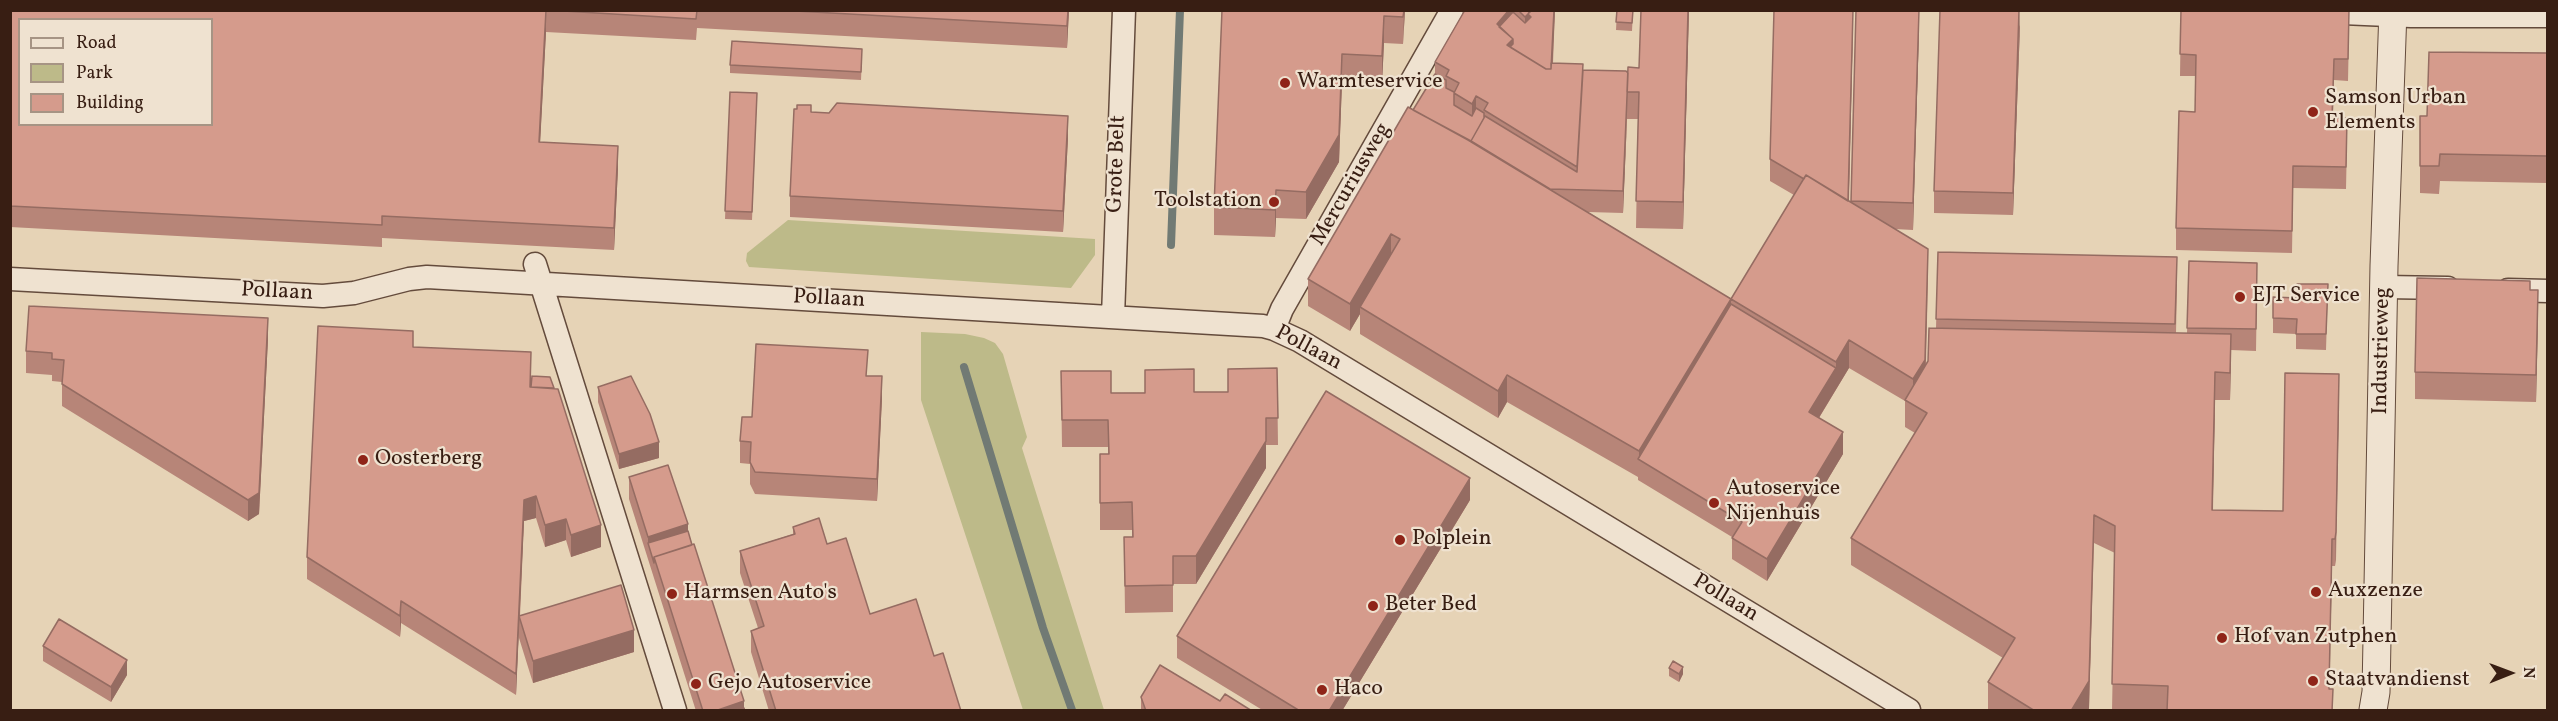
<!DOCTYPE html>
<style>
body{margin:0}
#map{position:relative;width:2558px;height:721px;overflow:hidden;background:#e6d3b6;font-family:Vollkorn,serif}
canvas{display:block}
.frame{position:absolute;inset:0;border:12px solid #381e13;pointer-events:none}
.legend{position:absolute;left:18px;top:18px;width:195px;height:108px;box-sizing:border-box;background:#efe2d0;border:2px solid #a69484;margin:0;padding:8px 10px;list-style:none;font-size:18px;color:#381e13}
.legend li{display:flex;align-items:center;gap:12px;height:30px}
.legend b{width:30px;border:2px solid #a69484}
.north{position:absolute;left:2480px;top:643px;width:60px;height:60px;-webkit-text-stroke:4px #efe2d0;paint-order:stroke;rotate:89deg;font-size:16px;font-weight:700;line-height:24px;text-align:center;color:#381e13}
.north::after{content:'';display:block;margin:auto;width:21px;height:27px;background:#381e13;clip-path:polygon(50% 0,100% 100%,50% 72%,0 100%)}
</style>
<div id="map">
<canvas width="2558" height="721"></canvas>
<div class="frame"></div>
<ul class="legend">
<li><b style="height:8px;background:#efe2d0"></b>Road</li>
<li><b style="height:16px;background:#bdba89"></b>Park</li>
<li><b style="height:16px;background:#d59b8c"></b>Building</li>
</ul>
<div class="north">N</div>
</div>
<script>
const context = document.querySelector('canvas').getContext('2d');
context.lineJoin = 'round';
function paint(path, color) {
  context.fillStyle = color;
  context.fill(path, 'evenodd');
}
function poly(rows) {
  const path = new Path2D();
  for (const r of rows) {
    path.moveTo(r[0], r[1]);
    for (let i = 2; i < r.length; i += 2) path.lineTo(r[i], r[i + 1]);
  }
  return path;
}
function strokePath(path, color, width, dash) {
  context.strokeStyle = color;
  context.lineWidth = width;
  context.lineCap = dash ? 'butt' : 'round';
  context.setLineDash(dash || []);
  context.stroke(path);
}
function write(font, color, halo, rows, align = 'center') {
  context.font = font + ' Vollkorn,serif';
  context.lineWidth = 4.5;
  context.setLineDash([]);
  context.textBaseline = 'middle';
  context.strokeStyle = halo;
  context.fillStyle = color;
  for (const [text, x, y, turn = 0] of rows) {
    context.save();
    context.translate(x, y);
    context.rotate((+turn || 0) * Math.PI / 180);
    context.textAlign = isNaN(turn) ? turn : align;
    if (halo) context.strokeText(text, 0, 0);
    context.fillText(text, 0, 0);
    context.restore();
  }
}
const green = poly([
 [788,220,1095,239,1095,255,1071,288,749,267,746,261,747,253],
 [921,332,965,334,984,338,995,343,1003,354,1027,437,1022,448,1104,710,1023,710,921,400]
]);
const stream = poly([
 [1171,245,1180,10],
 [964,367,1043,628,1072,710]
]);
const minor = poly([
 [2273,10,2411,16,2548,16],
 [535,264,675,710],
 [10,279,323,296,354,293,409,279,427,277,1263,326,1274,329,1300,341,1909,710],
 [2384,287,2448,288],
 [2508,290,2548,291],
 [1113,317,1124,10],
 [1274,329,1282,309,1452,10]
]);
const tertiary = poly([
 [2373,710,2376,692,2384,266,2393,10]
]);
const wall = poly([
 [10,10,1069,10,1067,48,697,28,696,40,546,32,540,142,618,168,614,250,382,238,382,247,10,227],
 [1222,10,1405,10,1403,44,1384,43,1382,83,1342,82,1339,162,1306,219,1276,218,1275,237,1214,235,1214,207],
 [1465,10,1555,10,1553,63,1583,70,1628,73,1639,68,1689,10,1683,229,1636,228,1638,119,1627,119,1623,213,1588,212,1731,299,1794,195,1770,181,1770,159,1853,25,1849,201,1851,202,1856,10,1919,30,1913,230,1895,229,1928,276,1926,365,1928,361,1936,328,1938,252,2177,284,2176,333,2187,333,2189,261,2257,284,2256,351,2231,350,2230,400,2215,400,2213,510,2283,511,2339,401,2336,560,2335,566,2332,566,2329,689,2333,711,2112,711,2115,553,2094,543,2089,708,2088,711,1990,711,1988,709,1988,682,2003,658,1851,565,1851,538,1915,433,1905,427,1905,401,1849,368,1819,418,1843,454,1767,581,1732,559,1732,537,1638,480,1638,477,1507,402,1498,418,1360,334,1360,314,1350,331,1308,306,1308,279,1435,74,1435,62],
 [1617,10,1633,10,1632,31,1616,30],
 [2181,10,2349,31,2348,81,2334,80,2333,118,2347,140,2346,189,2293,188,2292,253,2176,250,2176,228,2195,112,2196,76,2180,76],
 [2020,25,2013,215,1934,213,1934,191],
 [2547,53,2547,183,2440,181,2439,194,2420,193,2420,166,2427,116],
 [862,57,861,80,730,73,730,65],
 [730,92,757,93,752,220,725,219],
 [811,112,1068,138,1063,232,790,217,790,196],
 [2328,284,2326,350,2296,349,2296,334,2273,333,2273,297,2297,298],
 [2530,290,2538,317,2536,402,2415,399,2415,372],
 [268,339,259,514,248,521,62,406,62,382,52,381,52,375,26,373,26,351],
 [413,347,531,374,531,387,601,547,571,557,566,540,545,547,536,518,524,521,520,616,634,652,533,683,519,638,519,625,516,695,401,623,400,637,307,579,307,557],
 [1277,368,1278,445,1266,445,1266,468,1196,584,1173,584,1173,612,1125,613,1124,537,1132,537,1132,530,1100,530,1100,454,1108,454,1108,447,1062,447,1061,371,1111,393,1228,392],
 [867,376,882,398,877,501,755,494,750,484,750,464,740,463,740,441,752,417],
 [598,387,659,458,619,469,598,402],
 [629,477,688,531,745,711,696,711,629,499],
 [1470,500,1342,711,1264,711,1177,658,1177,636],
 [793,527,827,544,870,614,934,656,961,711,769,711,751,652,751,631,758,628,740,573,740,551,793,534],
 [43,646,127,675,111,702,43,661],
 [1669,668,1683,674,1679,682,1669,676],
 [1141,697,1220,701,1252,711,1141,711]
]);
const shadedWall = poly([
 [546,10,546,32,539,164,539,142],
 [1068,10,1069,10,1067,48,1067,26],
 [1404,10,1405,10,1403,44],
 [1509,10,1513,10,1513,33,1507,40,1497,24],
 [1554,10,1555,10,1551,96,1551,75],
 [1688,10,1689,10,1683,229,1683,202],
 [1853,10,1853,25,1848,228,1848,206],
 [1919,10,1919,30,1913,230,1913,203],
 [2020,10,2020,25,2013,215,2013,193],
 [1531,11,1531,38,1525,45,1525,17],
 [1384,16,1384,43,1382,83,1382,56],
 [1513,39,1513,54,1507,45],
 [1342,54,1342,82,1339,162,1306,219,1306,192],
 [1476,96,1476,123,1472,131,1472,104],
 [1068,116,1068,138,1063,232,1063,211],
 [1627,119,1623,213,1623,191],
 [618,146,618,168,614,250,614,228],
 [1276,190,1276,218,1275,237,1275,210],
 [1391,234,1391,261,1360,307,1360,314,1350,331,1350,304],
 [1928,249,1925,388,1913,405,1913,379],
 [2538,290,2538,317,2536,402,2536,375],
 [1731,299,1731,326,1639,460,1639,451],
 [268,318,268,339,259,514,248,521,248,500],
 [2231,334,2231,362,2230,400,2230,373],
 [1849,340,1849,368,1809,434,1809,412,1836,368,1836,362],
 [2215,372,2215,400,2212,537,2212,510],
 [2339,374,2339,401,2335,566,2335,539],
 [1507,375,1507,402,1498,418,1498,391],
 [882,376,882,398,877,501,877,479],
 [1843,432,1843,454,1767,581,1767,559],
 [1266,441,1266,468,1196,584,1196,556],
 [659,442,659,458,619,469,619,454],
 [1470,478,1470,500,1342,711,1329,711],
 [536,496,536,518,524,521,516,695,516,674,524,500],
 [2094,515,2089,708,2088,711,2071,711],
 [566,519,566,540,545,547,545,525],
 [688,524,688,546,648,543,648,537],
 [601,525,601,547,571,557,571,535],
 [2332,539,2332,566,2329,711],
 [401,601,401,623,400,637,400,616],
 [634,630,634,652,533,683,533,661],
 [127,660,127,675,111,702,111,687],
 [1683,667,1683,674,1679,682,1679,674],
 [744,701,744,711,715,711]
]);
const building = poly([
 [10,10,546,10,539,142,618,146,614,228,382,216,382,225,10,206,10,10],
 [20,20,212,20,212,124,20,124,20,20],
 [547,10,697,10,696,19,547,10],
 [777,10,1068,10,1067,26,777,10],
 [1222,10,1404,10,1403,17,1384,16,1382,56,1342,54,1339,135,1306,192,1276,190,1275,210,1214,207,1222,10],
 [1465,10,1509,10,1497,24,1513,39,1507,45,1546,69,1551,69,1551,63,1583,64,1577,167,1484,110,1488,103,1476,96,1472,104,1454,93,1459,83,1446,76,1449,70,1435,62,1465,10],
 [1518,10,1530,10,1531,11,1525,17,1518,10],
 [1530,10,1554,10,1551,69,1546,69,1510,47,1513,44,1513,39,1499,27,1513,12,1525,23,1531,17,1528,14,1530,10],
 [1617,10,1633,10,1632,23,1616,22,1617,10],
 [1641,10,1688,10,1683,202,1636,201,1639,92,1627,92,1628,67,1639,68,1641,10],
 [1774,10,1853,10,1848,201,1806,175,1804,179,1770,159,1774,10],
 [1856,10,1919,10,1913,203,1851,201,1856,10],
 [1940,10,2019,10,2013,193,1934,191,1940,10],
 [2181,10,2349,10,2348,59,2334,59,2332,118,2347,118,2346,167,2293,166,2292,231,2176,228,2179,111,2195,112,2196,55,2180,54,2181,10],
 [732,41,862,49,861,72,730,65,732,41],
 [2429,52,2547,53,2547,156,2440,154,2439,166,2420,166,2420,116,2427,116,2429,52],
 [1583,70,1626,71,1628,73,1623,191,1550,189,1471,141,1485,116,1577,172,1583,70],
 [1435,74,1446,80,1446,88,1454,92,1454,105,1472,116,1476,108,1484,113,1484,118,1471,141,1413,110,1435,74],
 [730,92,757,93,752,212,725,211,730,92],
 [837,103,1068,116,1063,211,790,196,794,109,797,109,797,105,811,105,811,112,829,113,837,103],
 [1408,107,1468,140,1731,299,1806,175,1928,249,1925,360,1913,379,1849,340,1836,362,1731,299,1639,451,1507,375,1498,391,1360,307,1400,239,1391,234,1350,304,1308,279,1408,107],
 [1938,252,2177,257,2175,324,1936,319,1938,252],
 [2189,261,2257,263,2256,329,2187,328,2189,261],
 [2417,278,2530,281,2530,290,2538,290,2536,375,2415,372,2417,278],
 [2297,284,2328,284,2326,334,2296,334,2297,319,2273,318,2273,297,2297,298,2297,284],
 [1731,304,1836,368,1809,412,1843,432,1767,559,1732,538,1742,522,1638,459,1731,304],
 [29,306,268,318,259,493,248,500,62,384,64,360,52,359,52,353,26,351,29,306],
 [318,326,413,331,413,347,531,352,530,387,558,389,601,525,571,535,566,519,545,525,536,496,524,500,516,674,401,601,400,616,307,557,318,326],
 [1929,328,2231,334,2230,373,2215,372,2212,510,2283,511,2285,373,2339,374,2336,532,2335,539,2332,539,2329,689,2333,689,2332,711,2167,711,2168,686,2112,684,2115,526,2094,515,2089,681,2071,711,2035,711,1988,682,2015,638,1851,538,1927,413,1905,400,1928,361,1929,328],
 [756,344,868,350,866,376,882,376,877,479,755,472,750,462,751,442,740,441,742,417,752,417,756,344],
 [1277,368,1278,418,1266,418,1266,441,1196,556,1173,556,1173,585,1125,586,1124,537,1133,537,1132,502,1100,503,1100,454,1109,454,1108,420,1062,420,1061,371,1111,371,1111,393,1145,393,1145,370,1194,369,1194,392,1228,392,1228,369,1277,368],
 [532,376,550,377,554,388,531,387,532,376],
 [631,376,650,414,659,442,619,454,598,387,631,376],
 [1326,391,1470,478,1329,711,1300,711,1177,636,1326,391],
 [668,465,688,524,648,537,629,477,668,465],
 [819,518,827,544,846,538,870,614,916,599,934,656,943,653,961,711,776,711,751,631,764,626,740,551,795,534,793,527,819,518],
 [688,531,692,545,654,557,654,563,648,543,688,531],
 [694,544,744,701,715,711,703,711,654,557,694,544],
 [621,585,634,630,533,661,519,616,621,585],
 [59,619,127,660,111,687,43,646,59,619],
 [1673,661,1683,667,1679,674,1669,668,1673,661],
 [1160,665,1220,701,1225,694,1252,711,1146,711,1141,697,1160,665],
 [744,708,745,711,735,711,744,708]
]);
const markers = [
 [1285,83,6,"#8f2418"],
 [2313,112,6,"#8f2418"],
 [1274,202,6,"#8f2418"],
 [2240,297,6,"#8f2418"],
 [363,460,6,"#8f2418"],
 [1714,503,6,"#8f2418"],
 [1400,540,6,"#8f2418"],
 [2316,592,6,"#8f2418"],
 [672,594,6,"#8f2418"],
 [1373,606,6,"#8f2418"],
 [2222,638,6,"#8f2418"],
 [2313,681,6,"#8f2418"],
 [696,684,6,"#8f2418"],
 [1322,690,6,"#8f2418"]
];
const poiNames = [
 ["Warmteservice",1297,83],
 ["Samson Urban",2325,99],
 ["Elements",2325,124],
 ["Toolstation",1262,202,"right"],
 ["EJT Service",2252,297],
 ["Oosterberg",375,460],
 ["Autoservice",1726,490],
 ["Nijenhuis",1726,515],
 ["Polplein",1412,540],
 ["Auxzenze",2328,592],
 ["Harmsen Auto's",684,594],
 ["Beter Bed",1385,606],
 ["Hof van Zutphen",2234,638],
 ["Staatvandienst",2325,681],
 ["Gejo Autoservice",708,684],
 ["Haco",1334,690]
];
const streetNames = [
 ["Grote Belt",1118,164,-88],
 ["Mercuriusweg",1352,185,-60],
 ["Pollaan",277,293,3],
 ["Pollaan",829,300,3],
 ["Pollaan",1308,349,28],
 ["Industrieweg",2383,351,-89],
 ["Pollaan",1725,599,31]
];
paint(green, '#bdba89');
strokePath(stream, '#717a74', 8);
strokePath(minor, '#644b3c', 25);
strokePath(tertiary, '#644b3c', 29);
strokePath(minor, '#efe2d0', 22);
strokePath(tertiary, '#efe2d0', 27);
paint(wall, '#b78578');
paint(shadedWall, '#956c62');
paint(building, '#d59b8c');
strokePath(building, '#956c62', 1.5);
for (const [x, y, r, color] of markers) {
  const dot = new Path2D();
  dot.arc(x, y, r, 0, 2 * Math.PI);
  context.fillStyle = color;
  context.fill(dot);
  strokePath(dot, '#efe2d0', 2);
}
write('22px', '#381e13', '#efe2d0', poiNames, 'left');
write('22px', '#381e13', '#efe2d0', streetNames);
</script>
